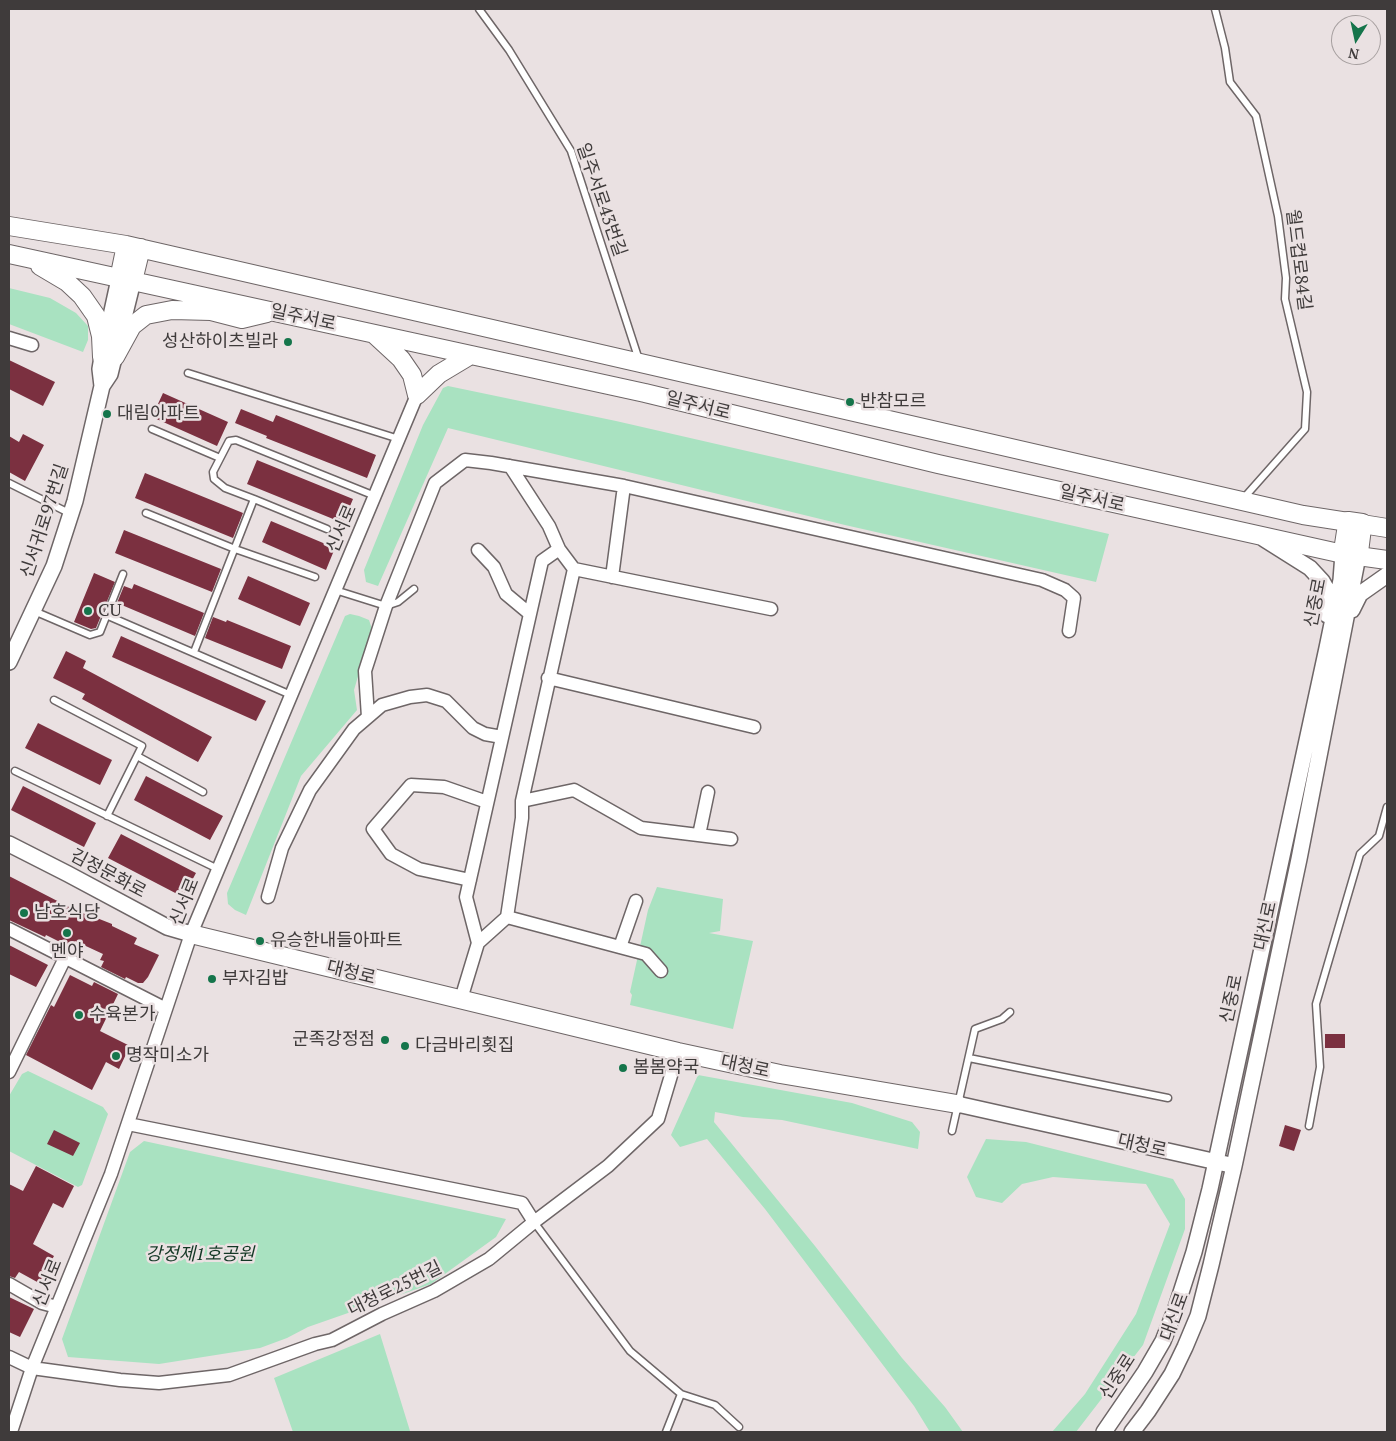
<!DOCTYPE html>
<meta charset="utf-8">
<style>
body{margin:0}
#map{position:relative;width:1396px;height:1441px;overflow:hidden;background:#eae1e2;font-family:"PT Serif",serif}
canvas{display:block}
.frame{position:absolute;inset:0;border:10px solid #3f3b3b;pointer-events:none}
.north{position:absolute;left:1331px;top:15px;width:50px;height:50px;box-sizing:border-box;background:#eae1e2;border:1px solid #a69f9f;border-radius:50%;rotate:190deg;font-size:14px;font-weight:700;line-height:20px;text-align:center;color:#3f3b3b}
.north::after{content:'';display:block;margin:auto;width:18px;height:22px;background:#15754b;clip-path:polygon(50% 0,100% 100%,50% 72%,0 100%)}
</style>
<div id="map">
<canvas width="1396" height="1441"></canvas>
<div class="frame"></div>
<div class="north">N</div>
</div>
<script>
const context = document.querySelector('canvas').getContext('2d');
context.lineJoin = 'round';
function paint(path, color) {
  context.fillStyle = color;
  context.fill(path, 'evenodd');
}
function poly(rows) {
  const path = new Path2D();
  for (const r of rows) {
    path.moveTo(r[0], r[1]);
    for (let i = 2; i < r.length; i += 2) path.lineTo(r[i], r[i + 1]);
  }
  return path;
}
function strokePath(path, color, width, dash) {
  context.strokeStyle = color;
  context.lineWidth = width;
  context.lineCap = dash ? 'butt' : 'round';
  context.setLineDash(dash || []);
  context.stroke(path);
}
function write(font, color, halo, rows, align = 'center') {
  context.font = font + ' "PT Serif","Noto Sans KR",serif';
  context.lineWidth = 5;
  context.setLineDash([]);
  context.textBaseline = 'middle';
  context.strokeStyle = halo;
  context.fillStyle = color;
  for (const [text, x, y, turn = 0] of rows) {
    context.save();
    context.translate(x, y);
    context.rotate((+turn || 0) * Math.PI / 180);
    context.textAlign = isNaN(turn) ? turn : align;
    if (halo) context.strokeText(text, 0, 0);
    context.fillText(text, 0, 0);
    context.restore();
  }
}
const green = poly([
 [9,288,50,298,76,313,88,326,88,340,83,352,9,324],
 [448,386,616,421,1109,534,1096,582,845,525,448,428,378,586,366,582,364,570,423,425,443,388],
 [350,614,359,616,369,620,372,629,354,690,357,710,301,776,246,915,235,910,228,904,227,893,345,616],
 [657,887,723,899,720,931,709,933,753,941,733,1029,630,1005,632,995,630,992,648,910],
 [28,1071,103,1107,108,1114,82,1185,78,1187,9,1151,9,1096,22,1074],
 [698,1075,852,1103,912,1122,920,1132,918,1149,782,1120,743,1117,715,1112,714,1122,815,1246,902,1358,945,1407,963,1432,930,1432,914,1406,765,1209,707,1139,680,1147,671,1135],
 [986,1139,1026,1142,1173,1179,1185,1199,1185,1229,1143,1345,1076,1432,1052,1432,1085,1394,1136,1314,1170,1224,1146,1184,1053,1177,1022,1184,1002,1203,976,1197,967,1177],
 [144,1141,506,1219,496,1237,431,1284,308,1327,287,1338,260,1348,159,1364,68,1357,62,1339,130,1152],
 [380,1334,410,1431,405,1432,293,1432,274,1378]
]);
const building = poly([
 [9,360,55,382,43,406,9,389],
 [163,393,228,422,217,446,152,417],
 [241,409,273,422,276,415,376,455,367,478,266,438,267,436,235,423],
 [23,434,44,445,25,481,9,472,9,436,19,442],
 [257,460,353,499,343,523,247,484],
 [145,473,243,513,233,538,135,498],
 [271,521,335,548,326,570,262,542],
 [124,530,221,569,212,592,115,553],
 [94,573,115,582,96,628,91,629,74,622],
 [248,576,310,603,300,626,238,599],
 [134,584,204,613,195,636,117,603,124,586,132,589],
 [213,617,226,622,227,620,291,646,282,669,205,638],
 [121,636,266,701,256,721,112,657],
 [66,651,86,661,83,668,212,737,198,762,82,699,85,694,53,678],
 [38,723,112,760,100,785,25,748],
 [146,776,223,816,210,840,134,800],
 [23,786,96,823,84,847,11,810],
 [121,834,196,873,183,897,108,858],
 [9,876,69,907,112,924,112,926,137,938,134,944,159,955,148,977,143,983,138,983,126,977,125,979,101,967,104,961,100,960,103,954,75,941,72,948,46,935,45,937,9,920],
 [9,945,48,965,36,987,9,974],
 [70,975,92,986,94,982,118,994,100,1031,130,1046,119,1069,106,1062,92,1090,26,1055,51,1005,54,1007],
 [1325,1034,1345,1034,1345,1048,1325,1048],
 [1285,1125,1301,1130,1294,1151,1279,1146],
 [54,1130,80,1143,73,1156,47,1144],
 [36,1166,74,1186,63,1208,53,1203,33,1244,54,1256,39,1283,19,1272,15,1278,9,1276,9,1184,23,1191],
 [9,1297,34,1309,20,1337,9,1332]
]);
const service = poly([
 [479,9,509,50,571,151,639,360],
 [1215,9,1225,48,1230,82,1256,116,1278,216,1286,278,1285,299,1307,392,1305,429,1242,500],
 [188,373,399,439],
 [152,429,220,458],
 [9,483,71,514],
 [254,499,327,529],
 [146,513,235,549,315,577],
 [335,590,386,606,398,602,414,589],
 [34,611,90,635,100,632,123,574],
 [106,615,291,695],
 [194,652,254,499,225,488,214,479,213,472,229,441,236,440,375,496],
 [54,700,142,746,107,816],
 [137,756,203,792],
 [15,771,218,869],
 [969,1058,1168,1098],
 [1309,1126,1320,1067,1316,1004,1360,854,1379,836,1387,807],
 [952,1131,975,1029,1002,1019,1010,1012],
 [534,1222,630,1351,681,1394,715,1405,739,1427],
 [666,1432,681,1394]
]);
const minor = poly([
 [9,338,32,345],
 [510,466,549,526,559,549],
 [478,550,494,567,506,594,530,614],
 [574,569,771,609],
 [612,577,624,486],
 [548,678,754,727],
 [368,717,365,671,386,606,435,483,465,460,491,463,624,486,1042,580,1065,590,1074,598,1069,631],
 [522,801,574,790,641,828,731,839],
 [699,835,708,792],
 [470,880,419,869,391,854,373,829,411,785,444,787,487,802],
 [268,897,282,848,310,790,354,729,382,705,410,697,427,695,446,701,473,728,485,734,502,737],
 [507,917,646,954,661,971],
 [9,929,166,1009],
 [620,947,636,901],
 [461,999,478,943,507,917,522,818,522,801,574,569,559,549,542,561,466,897,478,943],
 [9,1072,65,958],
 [128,1124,522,1203,534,1222],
 [9,1284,42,1303,57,1307],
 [9,1357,32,1368,120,1380,159,1383,229,1375,315,1344,332,1340,382,1314,434,1291,489,1259,534,1222,608,1166,658,1119,678,1052],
 [11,1432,32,1368,111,1174,191,934,417,395]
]);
const tertiary = poly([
 [102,386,110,374,133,281],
 [1264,539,1310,568,1322,581,1326,588,1328,609,1327,615],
 [1352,610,1360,594,1387,575],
 [9,662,54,566,75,501,102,386,100,369,102,357,119,279],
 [9,844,68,874,167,927,191,934],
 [957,1104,1226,1164],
 [1104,1432,1145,1372,1163,1341,1176,1308,1194,1252,1210,1189,1327,648,1341,580,1343,554],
 [1132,1432,1148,1411,1172,1374,1185,1347,1198,1316,1211,1265,1234,1166,1299,859,1358,556]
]);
const secondary = poly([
 [9,226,126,245,1303,515,1348,522],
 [9,254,645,393,938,464,1343,554],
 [40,266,67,282,82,296,96,316,101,336,102,357],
 [119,279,126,245],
 [133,281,141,248],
 [375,335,401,359,412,375,417,395],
 [115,357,132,326,146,315,172,310,211,311,242,319,267,313],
 [417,395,439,374,469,356],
 [1362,524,1387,528],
 [1358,556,1387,560],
 [191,934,678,1052,780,1074,957,1104]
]);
const primary = poly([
 [1343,554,1348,522],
 [1358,556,1362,524]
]);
const trunk = poly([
 [1348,522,1362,524],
 [1343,554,1358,556]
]);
const markers = [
 [288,342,5,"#15754b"],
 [850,402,5,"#15754b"],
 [107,414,5,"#15754b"],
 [88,611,5,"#15754b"],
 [24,913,5,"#15754b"],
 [67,933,5,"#15754b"],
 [260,941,5,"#15754b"],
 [212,979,5,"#15754b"],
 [79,1015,5,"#15754b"],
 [385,1040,5,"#15754b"],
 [405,1046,5,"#15754b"],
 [116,1056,5,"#15754b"],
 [623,1068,5,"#15754b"]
];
const streetNames = [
 ["일주서로43번길",601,200,71],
 ["월드컵로84길",1298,260,83],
 ["일주서로",303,318,12],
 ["일주서로",698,406,14],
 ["일주서로",1092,499,13],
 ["신서귀로97번길",45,521,-72],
 ["신서로",342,529,-67],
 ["신중로",1316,603,-79],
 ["김정문화로",108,874,28],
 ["신서로",185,902,-68],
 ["대신로",1266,926,-78],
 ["대청로",351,973,14],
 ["신중로",1232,999,-78],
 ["대청로",745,1067,12],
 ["대청로",1142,1146,13],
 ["신서로",48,1283,-68],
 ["대청로25번길",395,1289,-26],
 ["대신로",1175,1317,-70],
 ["신중로",1118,1377,-57]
];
const poiNames = [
 ["성산하이츠빌라",278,342,"right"],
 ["반참모르",860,402],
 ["대림아파트",117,414],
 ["CU",98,611],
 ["남호식당",34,913],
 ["유승한내들아파트",270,941],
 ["멘야",67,952,"center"],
 ["부자김밥",222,979],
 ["수육본가",89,1015],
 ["군족강정점",375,1040,"right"],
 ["다금바리횟집",415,1046],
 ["명작미소가",126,1056],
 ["봄봄약국",633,1068]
];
const parkNames = [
 ["강정제1호공원",200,1255]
];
paint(green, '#a9e2c1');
paint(building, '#7b3040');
strokePath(service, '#6e6667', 9);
strokePath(minor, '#6e6667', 15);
strokePath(tertiary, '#6e6667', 18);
strokePath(secondary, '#6e6667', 20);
strokePath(primary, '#6e6667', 21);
strokePath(trunk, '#6e6667', 22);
strokePath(service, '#fff', 6);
strokePath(minor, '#fff', 12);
strokePath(tertiary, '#fff', 15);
strokePath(secondary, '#fff', 18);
strokePath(primary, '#fff', 19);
strokePath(trunk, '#fff', 20);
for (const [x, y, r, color] of markers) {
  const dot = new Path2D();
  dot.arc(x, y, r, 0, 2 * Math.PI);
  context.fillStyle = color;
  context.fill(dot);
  strokePath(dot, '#eae1e2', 2);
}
write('18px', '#3f3b3b', '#eae1e2', streetNames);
write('18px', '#3f3b3b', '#eae1e2', poiNames, 'left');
write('italic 18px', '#133825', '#eae1e2', parkNames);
</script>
